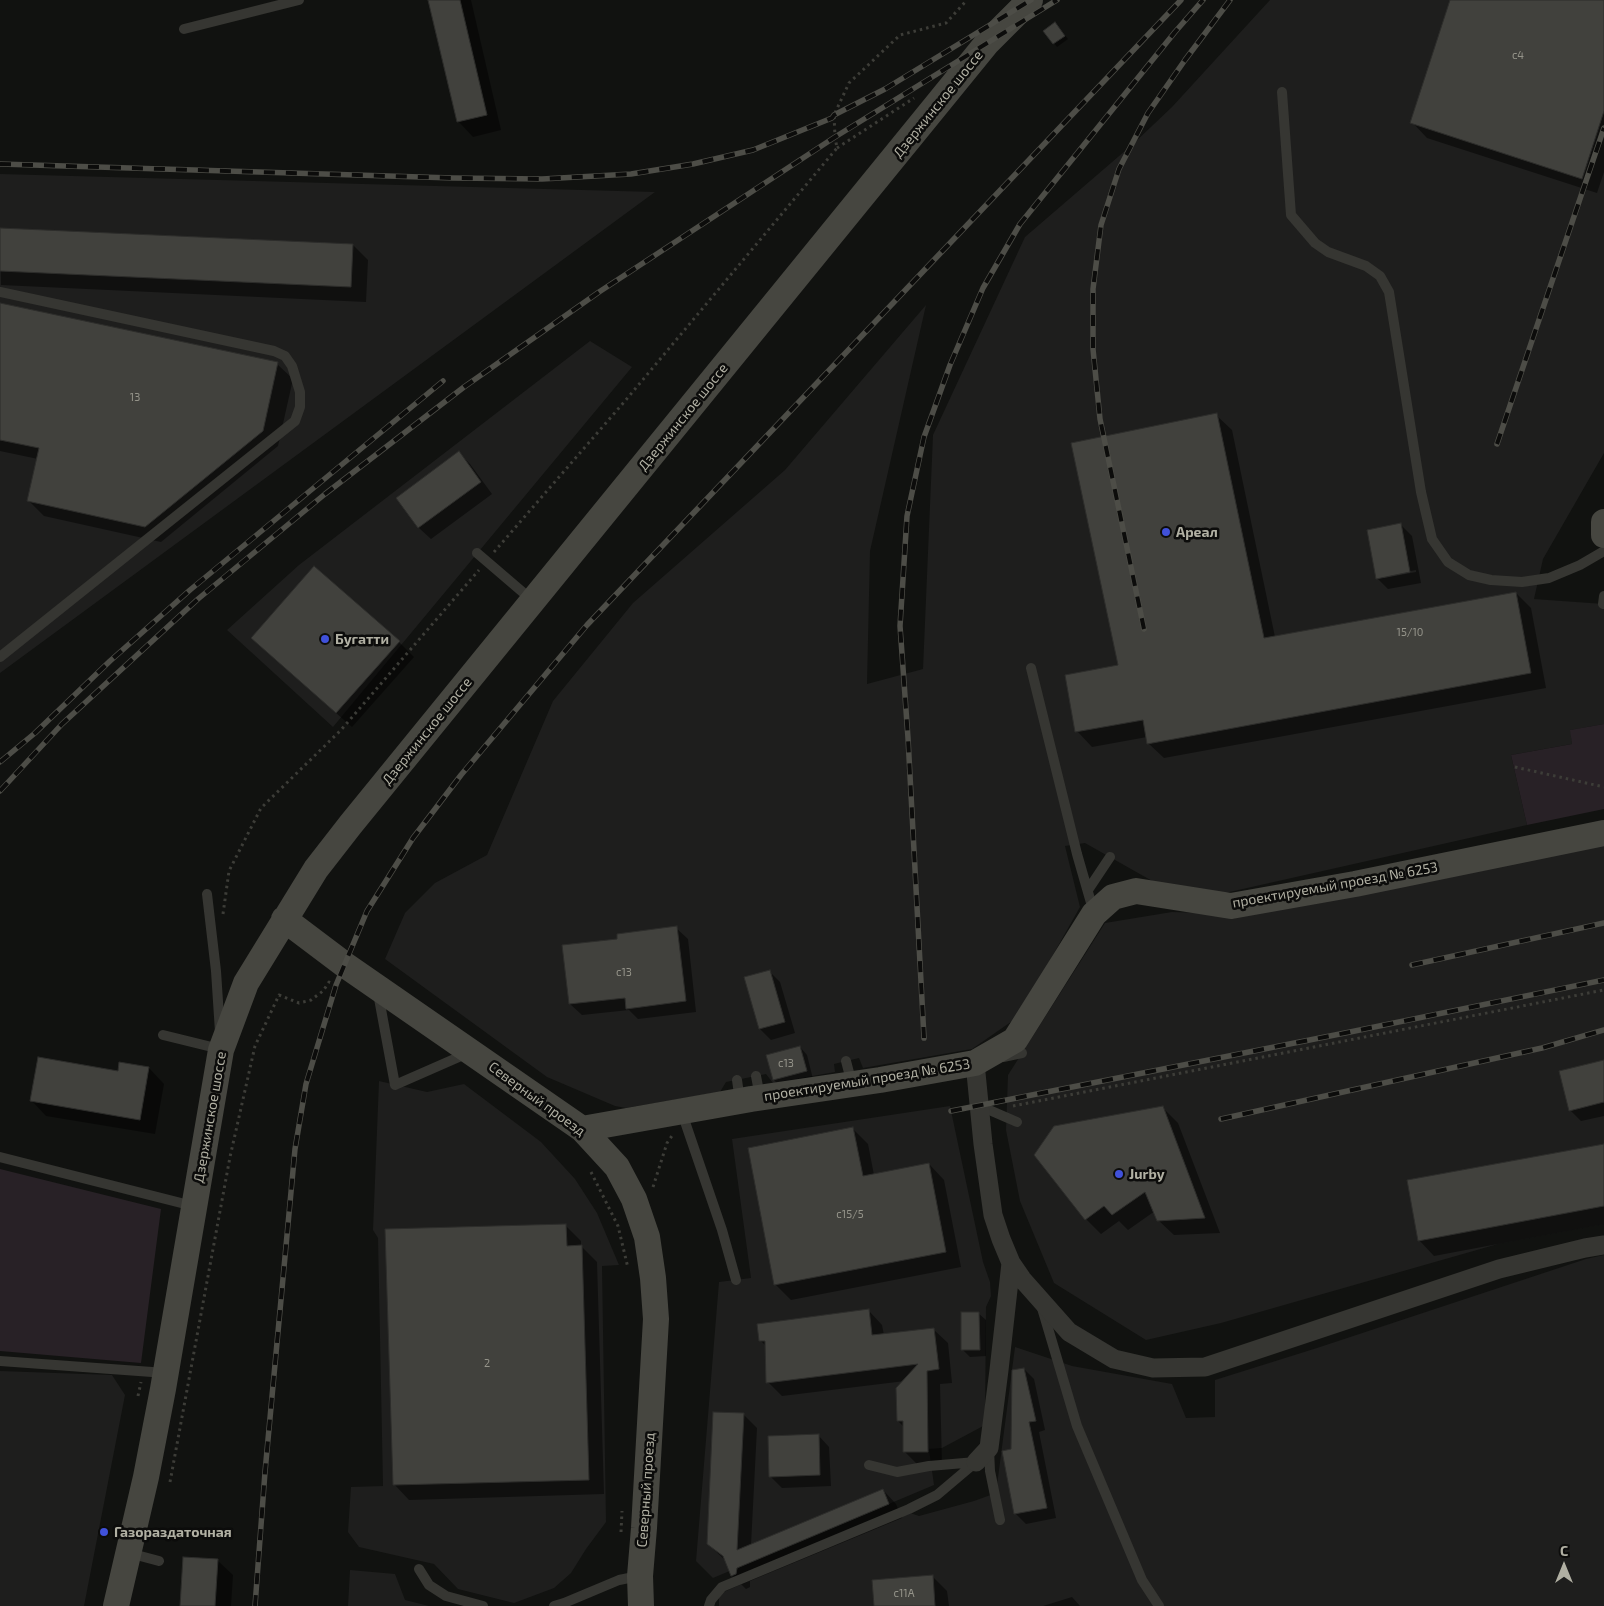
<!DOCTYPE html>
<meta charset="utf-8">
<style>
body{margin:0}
#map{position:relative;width:1604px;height:1606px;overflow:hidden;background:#111210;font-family:"Exo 2",sans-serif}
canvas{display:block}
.north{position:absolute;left:1539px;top:1541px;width:50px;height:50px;-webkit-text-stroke:4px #0c0c0b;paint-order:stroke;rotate:0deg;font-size:14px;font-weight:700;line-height:20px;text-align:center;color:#b1b0a3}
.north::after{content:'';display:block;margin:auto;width:18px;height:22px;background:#b1b0a3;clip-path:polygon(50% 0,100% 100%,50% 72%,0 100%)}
</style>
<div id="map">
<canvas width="1604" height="1606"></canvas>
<div class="north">С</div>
</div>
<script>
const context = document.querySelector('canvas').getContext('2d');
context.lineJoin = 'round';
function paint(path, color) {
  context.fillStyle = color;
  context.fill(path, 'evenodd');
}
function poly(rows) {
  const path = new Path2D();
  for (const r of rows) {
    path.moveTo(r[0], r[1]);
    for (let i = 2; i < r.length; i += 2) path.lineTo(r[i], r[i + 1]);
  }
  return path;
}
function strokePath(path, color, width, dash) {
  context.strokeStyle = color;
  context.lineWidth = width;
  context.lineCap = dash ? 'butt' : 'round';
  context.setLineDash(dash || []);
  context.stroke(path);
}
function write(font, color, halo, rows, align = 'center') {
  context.font = font + ' "Exo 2",sans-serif';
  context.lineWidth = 5;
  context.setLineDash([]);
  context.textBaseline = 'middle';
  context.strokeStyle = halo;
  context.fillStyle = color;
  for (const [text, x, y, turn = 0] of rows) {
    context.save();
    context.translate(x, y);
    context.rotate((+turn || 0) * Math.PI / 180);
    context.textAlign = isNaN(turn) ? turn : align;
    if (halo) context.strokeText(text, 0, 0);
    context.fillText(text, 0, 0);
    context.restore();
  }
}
const built = poly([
 [1270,0,1604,0,1604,453,1543,559,1534,599,1604,604,1604,724,1571,730,1572,744,1511,755,1527,825,1225,893,1154,882,1085,843,1065,846,1080,907,1018,1017,972,1049,863,1068,859,1058,834,1064,835,1072,773,1083,766,1074,726,1082,720,1092,626,1108,615,1106,547,1077,385,959,405,913,435,883,487,855,553,701,633,603,785,470,926,305,870,551,867,684,923,669,933,435,1025,237,1133,144,1172,107],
 [0,174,655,192,0,673],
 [590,341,632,367,333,727,227,630,299,565],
 [1604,840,1604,1224,1498,1244,1221,1323,1146,1340,1054,1283,1020,1201,1006,1130,1008,1075,1105,923,1172,912,1239,914],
 [379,1081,427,1092,464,1084,541,1142,575,1179,597,1213,619,1265,602,1266,606,1522,586,1549,571,1573,554,1588,514,1603,458,1589,434,1564,359,1547,348,1532,351,1487,383,1486,378,1238,373,1230],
 [950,1106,983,1262,990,1282,991,1296,986,1307,985,1425,942,1448,929,1449,934,1485,713,1578,696,1561,719,1282,751,1278,732,1139],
 [1604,1255,1604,1606,719,1606,719,1594,907,1512,919,1516,974,1501,996,1493,1015,1347,1072,1366,1172,1384,1186,1418,1215,1417,1215,1380,1317,1348,1586,1259],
 [0,1371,112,1375,125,1395,84,1606,0,1606],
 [350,1570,395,1574,405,1600,429,1606,348,1606]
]);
const green = poly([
 [1604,724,1604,809,1527,825,1511,755,1572,744,1570,730],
 [0,1169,161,1209,141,1363,0,1351]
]);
const shadow = poly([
 [430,0,471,0,501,130,473,137,458,121],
 [1451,0,1604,0,1604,172,1597,193,1427,138,1412,122],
 [1058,27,1068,39,1057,47,1045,31],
 [0,229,353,245,368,260,366,302,1,285],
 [0,304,277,364,293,379,278,446,161,542,44,516,29,501,38,459,0,451],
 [1216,415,1232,430,1275,637,1516,593,1531,608,1546,688,1164,758,1148,743,1147,737,1092,747,1077,731,1119,666],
 [459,453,470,464,492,494,431,539,419,528,397,498],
 [1401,525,1412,536,1421,583,1388,589,1377,578],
 [1416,570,1416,572,1384,578,1384,576],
 [252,638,399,642,414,657,352,727,268,653],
 [676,928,688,939,696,1012,638,1019,629,1010,582,1015,570,1004,563,946,619,940],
 [769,971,780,982,795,1033,771,1040,760,1029],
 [800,1047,807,1055,813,1079,781,1087,774,1080],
 [1604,1061,1604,1116,1581,1121,1570,1110],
 [121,1063,149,1068,164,1084,155,1134,46,1116,31,1100,119,1073],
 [1163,1108,1178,1123,1220,1233,1174,1235,1158,1220,1155,1211,1128,1230,1119,1221,1101,1234,1086,1219],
 [853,1129,868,1144,874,1175,929,1164,944,1180,961,1267,791,1300,776,1285],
 [1604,1145,1604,1224,1434,1256,1419,1240],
 [566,1226,581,1241,581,1246,597,1262,604,1494,409,1500,394,1484],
 [869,1311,882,1325,884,1335,934,1330,948,1343,952,1383,940,1384,942,1465,918,1465,905,1452,904,1427,898,1421,905,1381,782,1396,768,1382,767,1347,760,1340],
 [978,1313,986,1320,986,1356,970,1357,963,1350],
 [1024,1369,1034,1379,1045,1430,1039,1432,1056,1518,1026,1524,1016,1514,1012,1450],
 [743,1414,757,1428,751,1545,883,1490,896,1504,902,1518,750,1581,750,1587,746,1589,732,1575,726,1561,708,1544],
 [818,1435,829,1447,831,1486,782,1488,771,1477],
 [217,1560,233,1575,231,1606,181,1606],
 [932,1576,947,1591,949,1606,875,1606],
 [1072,1597,1080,1606,1043,1606]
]);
const building = poly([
 [428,0,460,0,487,115,457,122,428,0],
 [1450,0,1604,0,1604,111,1582,179,1410,123,1450,0],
 [1055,22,1065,36,1053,44,1043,31,1055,22],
 [0,228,353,244,351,287,0,271,0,228],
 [0,303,278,362,263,431,145,527,27,501,39,448,0,440,0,303],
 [1217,413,1264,638,1516,592,1531,673,1147,744,1143,720,1075,732,1065,675,1118,665,1071,443,1217,413],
 [459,451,481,482,418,528,396,498,459,451],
 [1401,523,1410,572,1376,579,1367,530,1401,523],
 [314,566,400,641,336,713,251,638,314,566],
 [677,926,686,1001,626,1009,625,998,569,1004,562,945,617,939,617,934,677,926],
 [770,970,785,1022,759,1029,744,977,770,970],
 [800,1046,807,1071,773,1080,766,1055,800,1046],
 [38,1057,118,1071,119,1062,149,1067,140,1120,30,1101,38,1057],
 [1604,1060,1604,1102,1569,1111,1559,1071,1604,1060],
 [1163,1106,1205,1218,1157,1221,1145,1192,1112,1215,1104,1206,1085,1220,1034,1155,1054,1126,1163,1106],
 [853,1127,863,1176,929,1163,946,1252,774,1285,748,1148,853,1127],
 [1604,1144,1604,1206,1418,1241,1407,1180,1604,1144],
 [566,1224,567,1246,582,1245,589,1480,393,1485,385,1229,566,1224],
 [869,1309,872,1335,934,1328,939,1369,927,1371,928,1452,903,1452,903,1421,897,1421,896,1388,918,1364,766,1383,765,1341,759,1341,757,1324,869,1309],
 [961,1312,979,1312,980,1350,961,1350,961,1312],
 [1024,1368,1036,1421,1029,1422,1047,1508,1014,1514,1002,1451,1011,1449,1012,1370,1024,1368],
 [713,1412,744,1413,737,1550,883,1489,889,1504,737,1568,736,1574,731,1576,723,1556,707,1544,713,1412],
 [819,1434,820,1475,769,1477,768,1436,819,1434],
 [183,1557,218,1559,215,1606,180,1606,183,1557],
 [933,1575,935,1606,874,1606,872,1580,933,1575]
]);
const path = poly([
 [837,148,914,98],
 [494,552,625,401,837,148,835,137,834,115,849,83,900,35,946,23,967,0],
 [1515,767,1604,787],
 [223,914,229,871,261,808,341,730,479,570],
 [1013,1106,1604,990],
 [591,1172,618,1226,628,1268],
 [653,1187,667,1143,674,1133],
 [138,1396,141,1382],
 [170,1482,230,1157,255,1046,279,995,299,1003,311,1000,323,991,329,982,333,984],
 [621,1532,622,1511]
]);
const lane = poly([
 [184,29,299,0],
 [1282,92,1291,215,1315,243,1328,252,1366,266,1380,276,1389,292,1421,492,1432,539,1448,562,1469,575,1491,580,1522,582,1549,578,1580,565,1604,551],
 [0,292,274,351,285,356,292,366,300,392,300,407,295,421,0,657],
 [477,553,533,601],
 [1603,604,1604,596],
 [1031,668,1077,854,1094,913],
 [1088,890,1110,857],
 [207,894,216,971,220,1032],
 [378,993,395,1085,468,1053],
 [163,1035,220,1049],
 [1003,1057,1022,1053],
 [846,1061,852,1084],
 [756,1076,760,1097],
 [737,1080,740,1101],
 [980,1106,1017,1122],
 [682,1113,722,1230,736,1280],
 [0,1157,193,1206],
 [1042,1308,1077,1426,1142,1580,1159,1606],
 [0,1361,166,1373],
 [989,1449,990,1471,1000,1520],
 [869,1465,897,1472,929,1466,976,1462],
 [129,1553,159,1561],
 [419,1569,429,1585,446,1596,483,1606],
 [554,1606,564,1603,619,1580,639,1576],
 [709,1606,711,1600,722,1587,909,1509,937,1495,976,1462]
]);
const street = poly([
 [975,1063,983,1144,993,1215,1001,1239,1011,1263,1022,1279,1069,1332,1114,1359,1153,1368,1205,1367,1499,1269,1585,1248,1604,1245],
 [976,1462,989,1448,999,1370,1011,1263]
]);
const secondary = poly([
 [1604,522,1604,535],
 [284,919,345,965,582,1129,617,1167,634,1199,647,1237,653,1278,656,1319,644,1528,640,1576,641,1606],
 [582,1129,751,1099,880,1080,975,1063,1015,1040,1094,914,1113,897,1136,891,1231,906,1355,884,1604,833],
 [116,1606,146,1477,163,1389,221,1050,246,983,316,869,351,824,987,43,1030,0]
]);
const rail = poly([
 [0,164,453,178,542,179,631,174,693,164,753,150,832,118,834,115,885,89,1031,0],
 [1497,444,1604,128],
 [1144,629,1100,419,1093,349,1093,289,1101,225,1119,169,1148,113,1185,60,1230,0],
 [0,762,35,733,110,661,190,590,443,381],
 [0,791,62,724,198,599,325,494,464,387,599,292,835,137,1057,0],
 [1412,965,1604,923],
 [924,1038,908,738,900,626,907,516,924,437,950,365,983,288,1020,224,1175,32,1203,0],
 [951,1111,1350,1032,1604,980],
 [1221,1119,1542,1048,1604,1030],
 [255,1606,265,1472,295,1149,306,1084,336,985,367,911,413,838,461,775,587,625,1181,0]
]);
const markers = [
 [1166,532,5,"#4051da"],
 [325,639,5,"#4051da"],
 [1119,1174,5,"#4051da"],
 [104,1532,5,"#4051da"]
];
const numberNames = [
 ["с4",1518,55],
 ["13",135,397],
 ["15/10",1410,632],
 ["с13",624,972],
 ["с13",786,1063],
 ["с15/5",850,1214],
 ["2",487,1363],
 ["с11А",904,1593]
];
const streetNames = [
 ["Дзержинское шоссе",938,104,-51],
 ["Дзержинское шоссе",683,417,-51],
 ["Дзержинское шоссе",427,731,-51],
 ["проектируемый проезд № 6253",1335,885,-10],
 ["проектируемый проезд № 6253",867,1080,-9],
 ["Северный проезд",537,1099,36],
 ["Дзержинское шоссе",210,1117,-80],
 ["Северный проезд",646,1490,-86]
];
const poiNames = [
 ["Ареал",1176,532],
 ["Бугатти",335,639],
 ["Jurby",1129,1174],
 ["Газораздаточная",114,1532]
];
paint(built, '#1e1e1d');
paint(green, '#282126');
paint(shadow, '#0007');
paint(building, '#41413d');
strokePath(building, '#2d2d2b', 1);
strokePath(path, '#3d3d38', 3, [2.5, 4]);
strokePath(lane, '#363632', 10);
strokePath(street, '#363632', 19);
strokePath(secondary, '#464640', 26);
strokePath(rail, '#4d4d47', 5.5);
strokePath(rail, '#0c0c0b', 4, [11]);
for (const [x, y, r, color] of markers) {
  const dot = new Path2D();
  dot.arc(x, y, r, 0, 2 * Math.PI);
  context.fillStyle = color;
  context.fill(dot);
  strokePath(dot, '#0c0c0b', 2);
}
write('11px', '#95948a', null, numberNames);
write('14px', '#b1b0a3', '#0c0c0b', streetNames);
write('bold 14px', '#b1b0a3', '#0c0c0b', poiNames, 'left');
</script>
